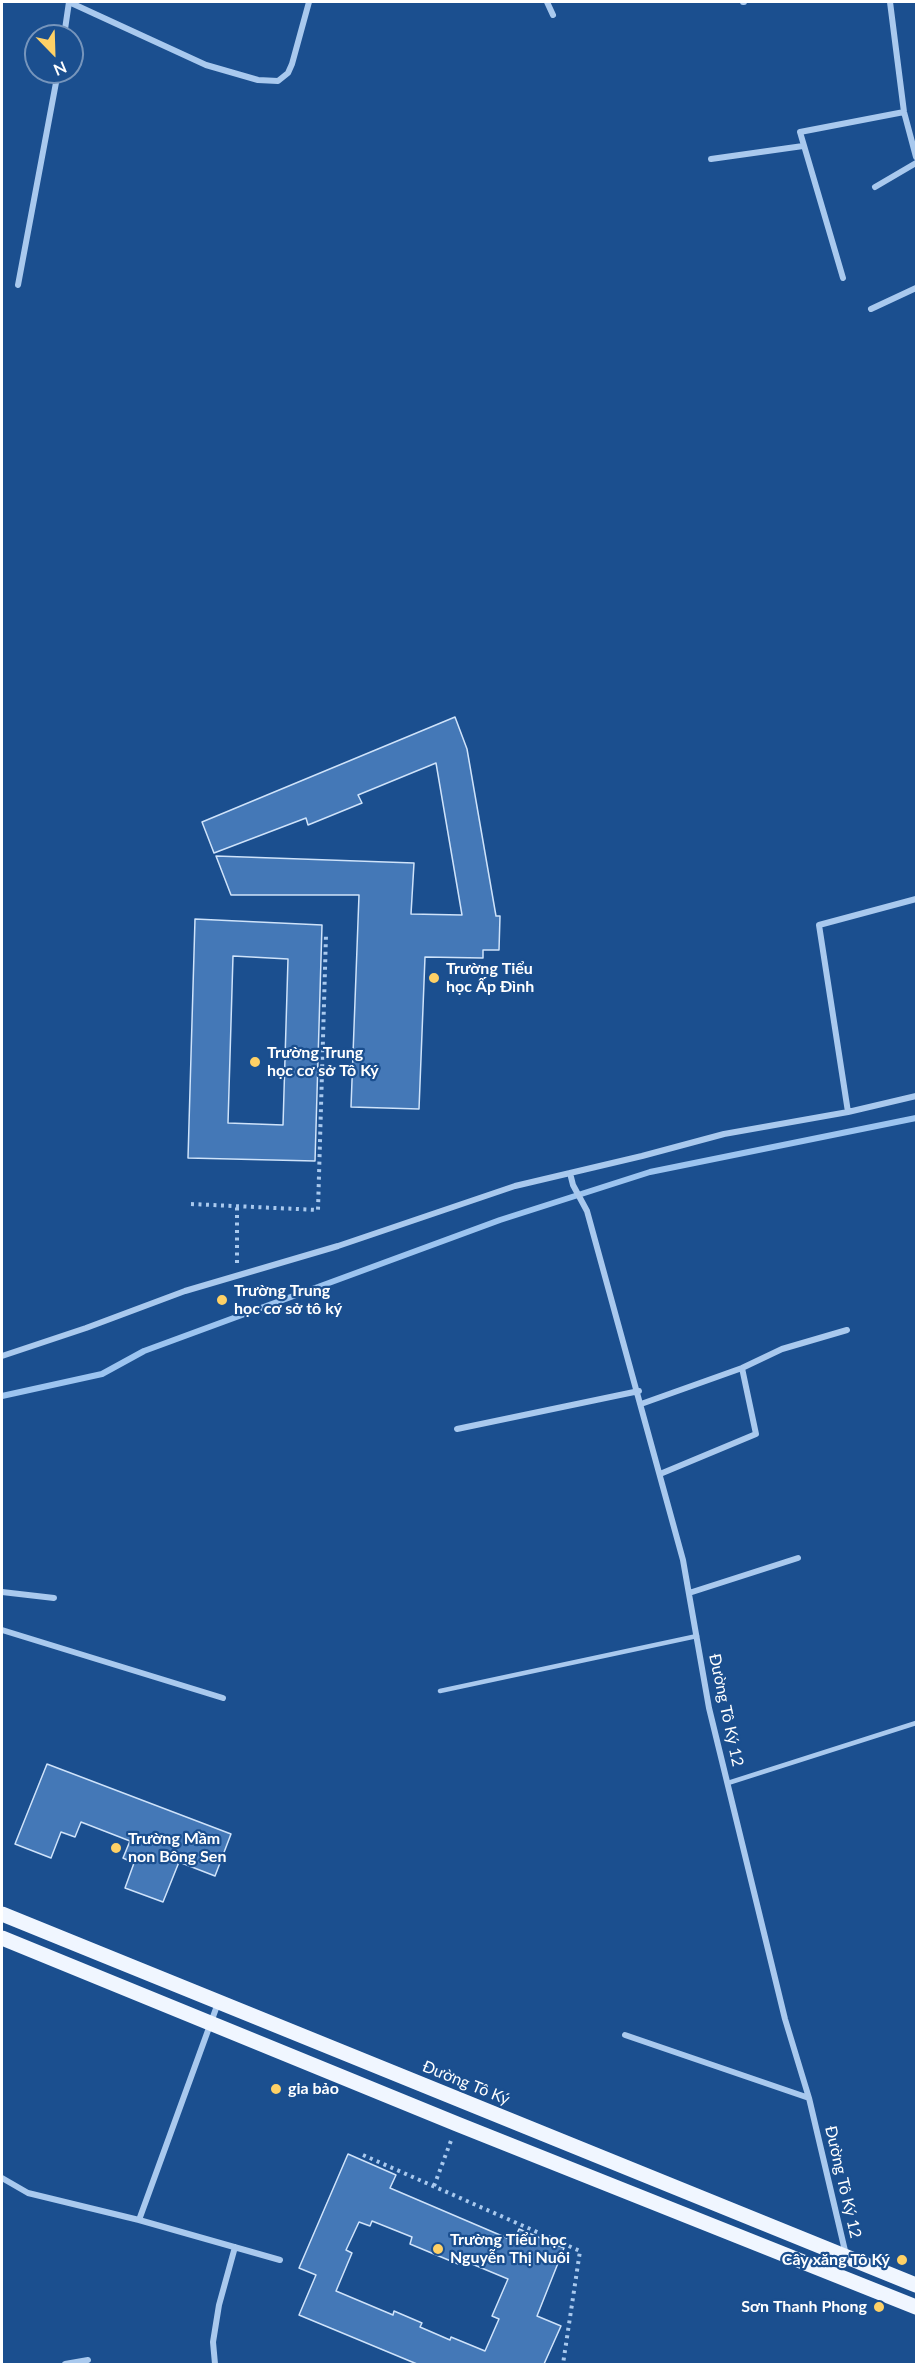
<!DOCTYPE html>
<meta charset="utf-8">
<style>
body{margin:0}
#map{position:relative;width:918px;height:2366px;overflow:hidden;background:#1b4f8f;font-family:Lato,sans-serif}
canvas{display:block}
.frame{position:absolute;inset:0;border:3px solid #fff;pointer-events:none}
.north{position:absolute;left:24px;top:24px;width:60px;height:60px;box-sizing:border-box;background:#1b4f8f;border:2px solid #7695bc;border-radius:50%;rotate:157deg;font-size:16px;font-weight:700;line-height:24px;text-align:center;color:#fff}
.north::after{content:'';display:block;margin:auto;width:21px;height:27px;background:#ffd166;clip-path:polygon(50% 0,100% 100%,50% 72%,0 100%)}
</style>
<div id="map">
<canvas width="918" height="2366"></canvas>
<div class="frame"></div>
<div class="north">N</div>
</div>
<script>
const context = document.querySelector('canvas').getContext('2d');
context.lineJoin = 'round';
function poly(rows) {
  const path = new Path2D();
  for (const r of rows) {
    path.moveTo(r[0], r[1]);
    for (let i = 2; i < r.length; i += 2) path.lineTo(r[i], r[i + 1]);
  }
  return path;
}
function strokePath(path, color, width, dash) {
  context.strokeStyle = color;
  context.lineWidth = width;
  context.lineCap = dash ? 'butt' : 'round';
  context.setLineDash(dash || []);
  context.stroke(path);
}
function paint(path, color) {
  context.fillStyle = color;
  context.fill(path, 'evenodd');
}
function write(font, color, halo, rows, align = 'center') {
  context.font = font + ' Lato,sans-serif';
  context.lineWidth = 4.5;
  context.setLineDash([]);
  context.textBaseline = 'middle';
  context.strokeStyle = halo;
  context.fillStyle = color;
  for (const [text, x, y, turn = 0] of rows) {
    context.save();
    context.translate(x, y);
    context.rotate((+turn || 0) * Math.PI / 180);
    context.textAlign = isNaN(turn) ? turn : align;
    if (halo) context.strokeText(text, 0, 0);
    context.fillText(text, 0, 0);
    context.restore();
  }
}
const stream = poly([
 [2,1396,102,1374,144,1351,500,1220,650,1172,916,1118]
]);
const building = poly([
 [455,717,467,749,496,916,500,916,499,950,483,950,483,958,425,957,419,1109,351,1107,359,895,231,895,216,856,414,863,411,914,462,915,436,763,358,795,362,803,308,825,306,818,214,853,202,822,455,717],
 [195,919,322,925,315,1161,188,1158,195,919],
 [233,956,288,959,283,1125,228,1123,233,956],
 [47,1764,231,1834,215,1876,179,1862,163,1902,125,1888,134,1863,123,1858,130,1841,81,1822,75,1837,61,1832,51,1858,15,1844,47,1764],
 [348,2154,396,2175,390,2188,514,2241,519,2229,564,2248,537,2316,561,2326,544,2364,417,2364,299,2315,316,2275,299,2268,348,2154],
 [372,2221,412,2237,410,2244,458,2264,460,2259,508,2279,492,2316,499,2319,485,2351,451,2337,450,2340,420,2327,422,2323,394,2311,393,2315,336,2291,352,2253,346,2250,359,2222,370,2226,372,2221]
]);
const path = poly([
 [191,1204,318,1210,326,935],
 [237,1263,237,1206],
 [363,2155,580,2251,563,2364],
 [434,2186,452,2138]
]);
const lane = poly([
 [440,1691,697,1636],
 [728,1783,916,1723]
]);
const street = poly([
 [69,2,206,65,258,80,278,81,288,73,292,64,309,2],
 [547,2,553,15],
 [743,2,744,2],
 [890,2,904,112,916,157],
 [64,36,69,2],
 [711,159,803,146],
 [875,187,916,163],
 [843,278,800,132,904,112],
 [18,285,58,72],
 [871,309,916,288],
 [848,1112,819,925,916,899],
 [570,1173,573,1185,587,1211,683,1560,709,1708,785,2019,809,2098,846,2255],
 [2,1356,86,1328,185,1291,338,1246,515,1186,642,1156,724,1134,848,1112,916,1096],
 [641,1404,742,1368,782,1349,847,1330],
 [457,1429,639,1391],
 [660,1474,756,1434,742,1368],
 [2,1592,54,1598],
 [689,1593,798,1558],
 [2,1630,223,1698],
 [218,2003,139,2220,280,2260],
 [625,2035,809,2098],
 [2,2178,28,2193,139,2220],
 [65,2364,88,2360],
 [215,2364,213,2342,219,2305,235,2247]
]);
const primary = poly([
 [2,1914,916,2285],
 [2,1938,457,2124,916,2307]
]);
const markers = [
 [434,978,6,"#ffd166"],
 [255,1062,6,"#ffd166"],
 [222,1300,6,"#ffd166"],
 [116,1848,6,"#ffd166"],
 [276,2089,6,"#ffd166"],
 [438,2249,6,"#ffd166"],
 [902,2260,6,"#ffd166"],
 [879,2307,6,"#ffd166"]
];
const poiNames = [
 ["Trường Tiểu",446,969],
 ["học Ấp Đình",446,987],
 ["Trường Trung",267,1053],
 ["học cơ sở Tô Ký",267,1071],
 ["Trường Trung",234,1291],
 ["học cơ sở tô ký",234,1309],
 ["Trường Mầm",128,1839],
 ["non Bông Sen",128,1857],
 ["gia bảo",288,2089],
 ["Trường Tiểu học",450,2240],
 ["Nguyễn Thị Nuôi",450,2258],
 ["Cây xăng Tô Ký",890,2260,"right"],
 ["Sơn Thanh Phong",867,2307,"right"]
];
const streetNames = [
 ["Đường Tô Ký 12",726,1710,78],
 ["Đường Tô Ký",466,2083,22],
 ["Đường Tô Ký 12",843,2182,77]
];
strokePath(stream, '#9cc4f0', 6);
paint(building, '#4478b7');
strokePath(building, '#cfe3fa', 1.5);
strokePath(path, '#a9c9ee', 4, [3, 4.5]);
strokePath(lane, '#a9c9ee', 4.5);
strokePath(street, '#a9c9ee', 6);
strokePath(primary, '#f0f6ff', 15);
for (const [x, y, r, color] of markers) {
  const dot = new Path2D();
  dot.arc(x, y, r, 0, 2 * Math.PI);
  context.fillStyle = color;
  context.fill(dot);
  strokePath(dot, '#1b4f8f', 2);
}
write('bold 16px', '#fff', '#1b4f8f', poiNames, 'left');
write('16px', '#fff', '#1b4f8f', streetNames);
</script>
